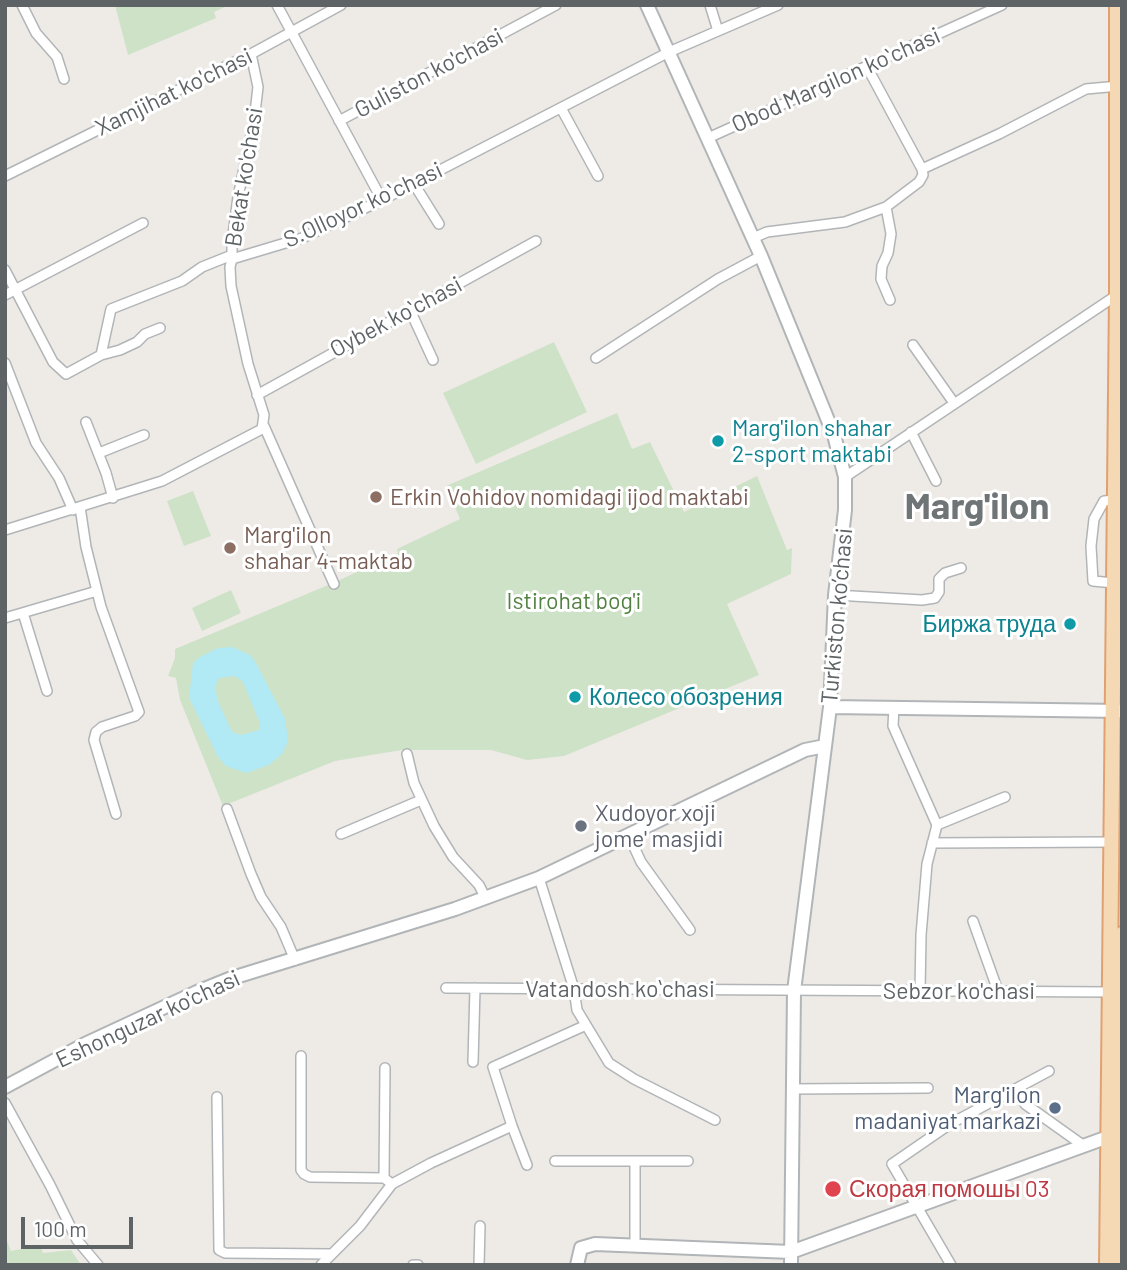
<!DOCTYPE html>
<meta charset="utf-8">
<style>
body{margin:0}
#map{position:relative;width:1127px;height:1270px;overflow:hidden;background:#eeebe7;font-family:Barlow,sans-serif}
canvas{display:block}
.frame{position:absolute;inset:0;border:7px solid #5e6365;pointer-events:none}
.scale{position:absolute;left:21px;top:1217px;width:112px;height:32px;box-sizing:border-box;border:4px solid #5e6365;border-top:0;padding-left:9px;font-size:21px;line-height:24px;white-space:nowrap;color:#5e6365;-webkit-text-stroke:5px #fff;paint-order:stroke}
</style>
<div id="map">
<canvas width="1127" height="1270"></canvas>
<div class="frame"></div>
<div class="scale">100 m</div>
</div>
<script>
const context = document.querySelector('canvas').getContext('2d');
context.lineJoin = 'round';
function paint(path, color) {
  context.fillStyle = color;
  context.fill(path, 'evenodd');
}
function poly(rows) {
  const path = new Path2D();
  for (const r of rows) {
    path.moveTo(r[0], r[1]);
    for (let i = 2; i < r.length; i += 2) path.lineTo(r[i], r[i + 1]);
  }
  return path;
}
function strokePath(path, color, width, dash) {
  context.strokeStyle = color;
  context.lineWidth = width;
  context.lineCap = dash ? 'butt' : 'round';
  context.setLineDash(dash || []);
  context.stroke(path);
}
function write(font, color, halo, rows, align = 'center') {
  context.font = font + ' Barlow,sans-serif';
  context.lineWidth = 6;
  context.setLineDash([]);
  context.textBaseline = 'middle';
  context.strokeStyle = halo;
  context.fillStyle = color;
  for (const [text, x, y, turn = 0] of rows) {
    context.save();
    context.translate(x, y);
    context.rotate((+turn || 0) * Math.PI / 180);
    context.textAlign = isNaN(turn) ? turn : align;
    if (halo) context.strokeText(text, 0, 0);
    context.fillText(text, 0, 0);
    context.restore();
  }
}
const green = poly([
 [115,5,229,5,214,12,216,18,128,55],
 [554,342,587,412,476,464,443,393],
 [617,413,632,449,650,442,684,512,757,476,787,550,792,548,791,574,727,604,759,675,564,756,527,760,491,750,402,750,335,761,223,806,180,700,176,678,168,676,175,658,175,649,333,583,398,553,397,549,460,519,446,486],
 [193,491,211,536,184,546,167,501],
 [231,590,241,613,202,631,192,608],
 [5,1236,11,1251,40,1245,43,1253,71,1250,81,1265,5,1265]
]);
const water = poly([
 [232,647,250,655,256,663,285,719,287,732,287,744,282,754,269,765,246,773,226,766,218,757,189,698,193,663,200,657,218,648],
 [235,676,243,682,259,721,259,730,241,735,232,732,218,701,215,687,219,678]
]);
const street = poly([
 [22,5,36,33,57,57,64,79],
 [277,5,382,200],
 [710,5,718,31],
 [867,67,922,169],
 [561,108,598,176],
 [339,121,556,5],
 [708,138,1002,5],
 [5,176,251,54,341,5],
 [414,184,439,224],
 [886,207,891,234,888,253,882,266,881,279,890,300],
 [753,238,767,232,845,222,886,207,919,182,923,175,922,169,999,134,1086,89,1119,86],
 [232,259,232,242,238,197,254,121,258,87,251,54],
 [5,270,53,362,66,374,101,355,120,350,137,342,145,334,160,328],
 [5,295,143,223],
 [410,310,433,360],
 [913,345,954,403],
 [101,355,111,309,182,281,202,267,232,255],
 [596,358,718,279,761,256],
 [5,363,36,443,59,478,73,510],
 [257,395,536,241],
 [86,422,106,473,113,498],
 [264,426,334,584],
 [911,432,936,481],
 [99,453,144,435],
 [845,477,1120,293],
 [80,507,86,547,101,607,139,712,135,716,102,727,96,732,94,740,116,814],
 [5,530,162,481,262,429,264,415,248,364,231,286,230,267,232,259,302,238,382,200,669,52,778,5],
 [1114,583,1093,581,1091,546,1094,519,1104,501,1115,500],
 [835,595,922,600,935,598,939,592,939,579,945,573,961,568],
 [23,613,47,691],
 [5,618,97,591],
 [894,707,893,726,937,825,927,864,921,935,920,991],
 [407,754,414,783,434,826,453,857,479,885,485,897],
 [227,809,251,874,261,897,281,927,295,960],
 [937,825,1005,797],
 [341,834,421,800],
 [628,834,641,862,690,930],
 [932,843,1111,842],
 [539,878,574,989,577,1010,609,1063,634,1079,715,1120],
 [973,921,998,991],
 [446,988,1110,992],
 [301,1056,301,1170,304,1174,310,1177,384,1178,392,1184],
 [473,1062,475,988],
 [792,1089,928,1088],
 [1016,1089,1025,1104,1084,1146],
 [217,1097,219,1250,225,1253,331,1254],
 [5,1103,50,1185,77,1240,98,1265],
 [512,1126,527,1165],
 [555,1161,688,1161],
 [384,1178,385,1068],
 [635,1246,635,1161],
 [321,1265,360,1226,392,1184,431,1163,512,1126,493,1067,584,1026],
 [413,1265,418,1265],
 [479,1265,480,1226],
 [951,1265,892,1164,950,1124,1049,1071]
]);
const secondary = poly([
 [647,5,761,256,834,435,845,477,845,510,835,595,830,707,794,991,791,1265],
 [830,707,1122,711],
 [5,1087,85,1044,197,992,229,979,455,909,539,878,805,750,825,746],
 [577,1265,581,1248,595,1244,791,1252,1108,1137,1118,1137]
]);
const primary = poly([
 [1107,1265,1117,294,1117,5],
 [1120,1265,1122,934]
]);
const markers = [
 [718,441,7,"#0f9aa8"],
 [376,497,7,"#8d6e63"],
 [230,548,7,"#8d6e63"],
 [1070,624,7,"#0f9aa8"],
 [575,697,7,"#0f9aa8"],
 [581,826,7,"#6b7280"],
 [1055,1108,7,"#5c6f8a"],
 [833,1189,9,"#e0444e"]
];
const streetNames = [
 ["Guliston ko'chasi",429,73,-28],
 ["Obod Margilon koʻchasi",836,80,-24],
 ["Xamjihat ko'chasi",174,92,-26],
 ["Bekat ko'chasi",244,177,-81],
 ["S.Olloyor koʻchasi",363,205,-25],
 ["Oybek koʻchasi",396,317,-28],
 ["Turkiston ko’chasi",837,616,-85],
 ["Vatandosh koʻchasi",620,989],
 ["Sebzor ko'chasi",959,991],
 ["Eshonguzar ko'chasi",148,1019,-25]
];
const cultureNames = [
 ["Marg'ilon shahar",732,428],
 ["2-sport maktabi",732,454],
 ["Биржа труда",1056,624,"right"],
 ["Колесо обозрения",589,697]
];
const educationNames = [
 ["Erkin Vohidov nomidagi ijod maktabi",390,497],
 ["Marg'ilon",244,535],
 ["shahar 4-maktab",244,561]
];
const parkNames = [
 ["Istirohat bog'i",574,601]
];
const worshipNames = [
 ["Xudoyor xoji",595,813],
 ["jome' masjidi",595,839]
];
const serviceNames = [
 ["Marg'ilon",1041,1095],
 ["madaniyat markazi",1041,1121]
];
const healthNames = [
 ["Скорая помошы 03",849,1189]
];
const townNames = [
 ["Marg'ilon",977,507]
];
paint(green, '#cee2c7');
paint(water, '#b1e9f4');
strokePath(street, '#b2b5b7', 12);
strokePath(secondary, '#b1b5b7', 16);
strokePath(primary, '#e0a16f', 18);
strokePath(street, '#fff', 9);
strokePath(secondary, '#fff', 12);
strokePath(primary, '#f5d9b5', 14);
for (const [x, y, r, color] of markers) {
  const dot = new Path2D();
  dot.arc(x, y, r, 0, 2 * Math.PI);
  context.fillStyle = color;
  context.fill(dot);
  strokePath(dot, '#fff', 2.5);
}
write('23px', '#5e6365', '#fff', streetNames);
write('23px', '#0d838f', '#fff', cultureNames, 'left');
write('23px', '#785e54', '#fff', educationNames, 'left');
write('23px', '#508141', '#fff', parkNames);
write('23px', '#5b616d', '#fff', worshipNames, 'left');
write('23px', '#4e5e75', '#fff', serviceNames, 'right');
write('23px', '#be3a42', '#fff', healthNames, 'left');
write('bold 37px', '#6f7577', '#fff', townNames);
</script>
